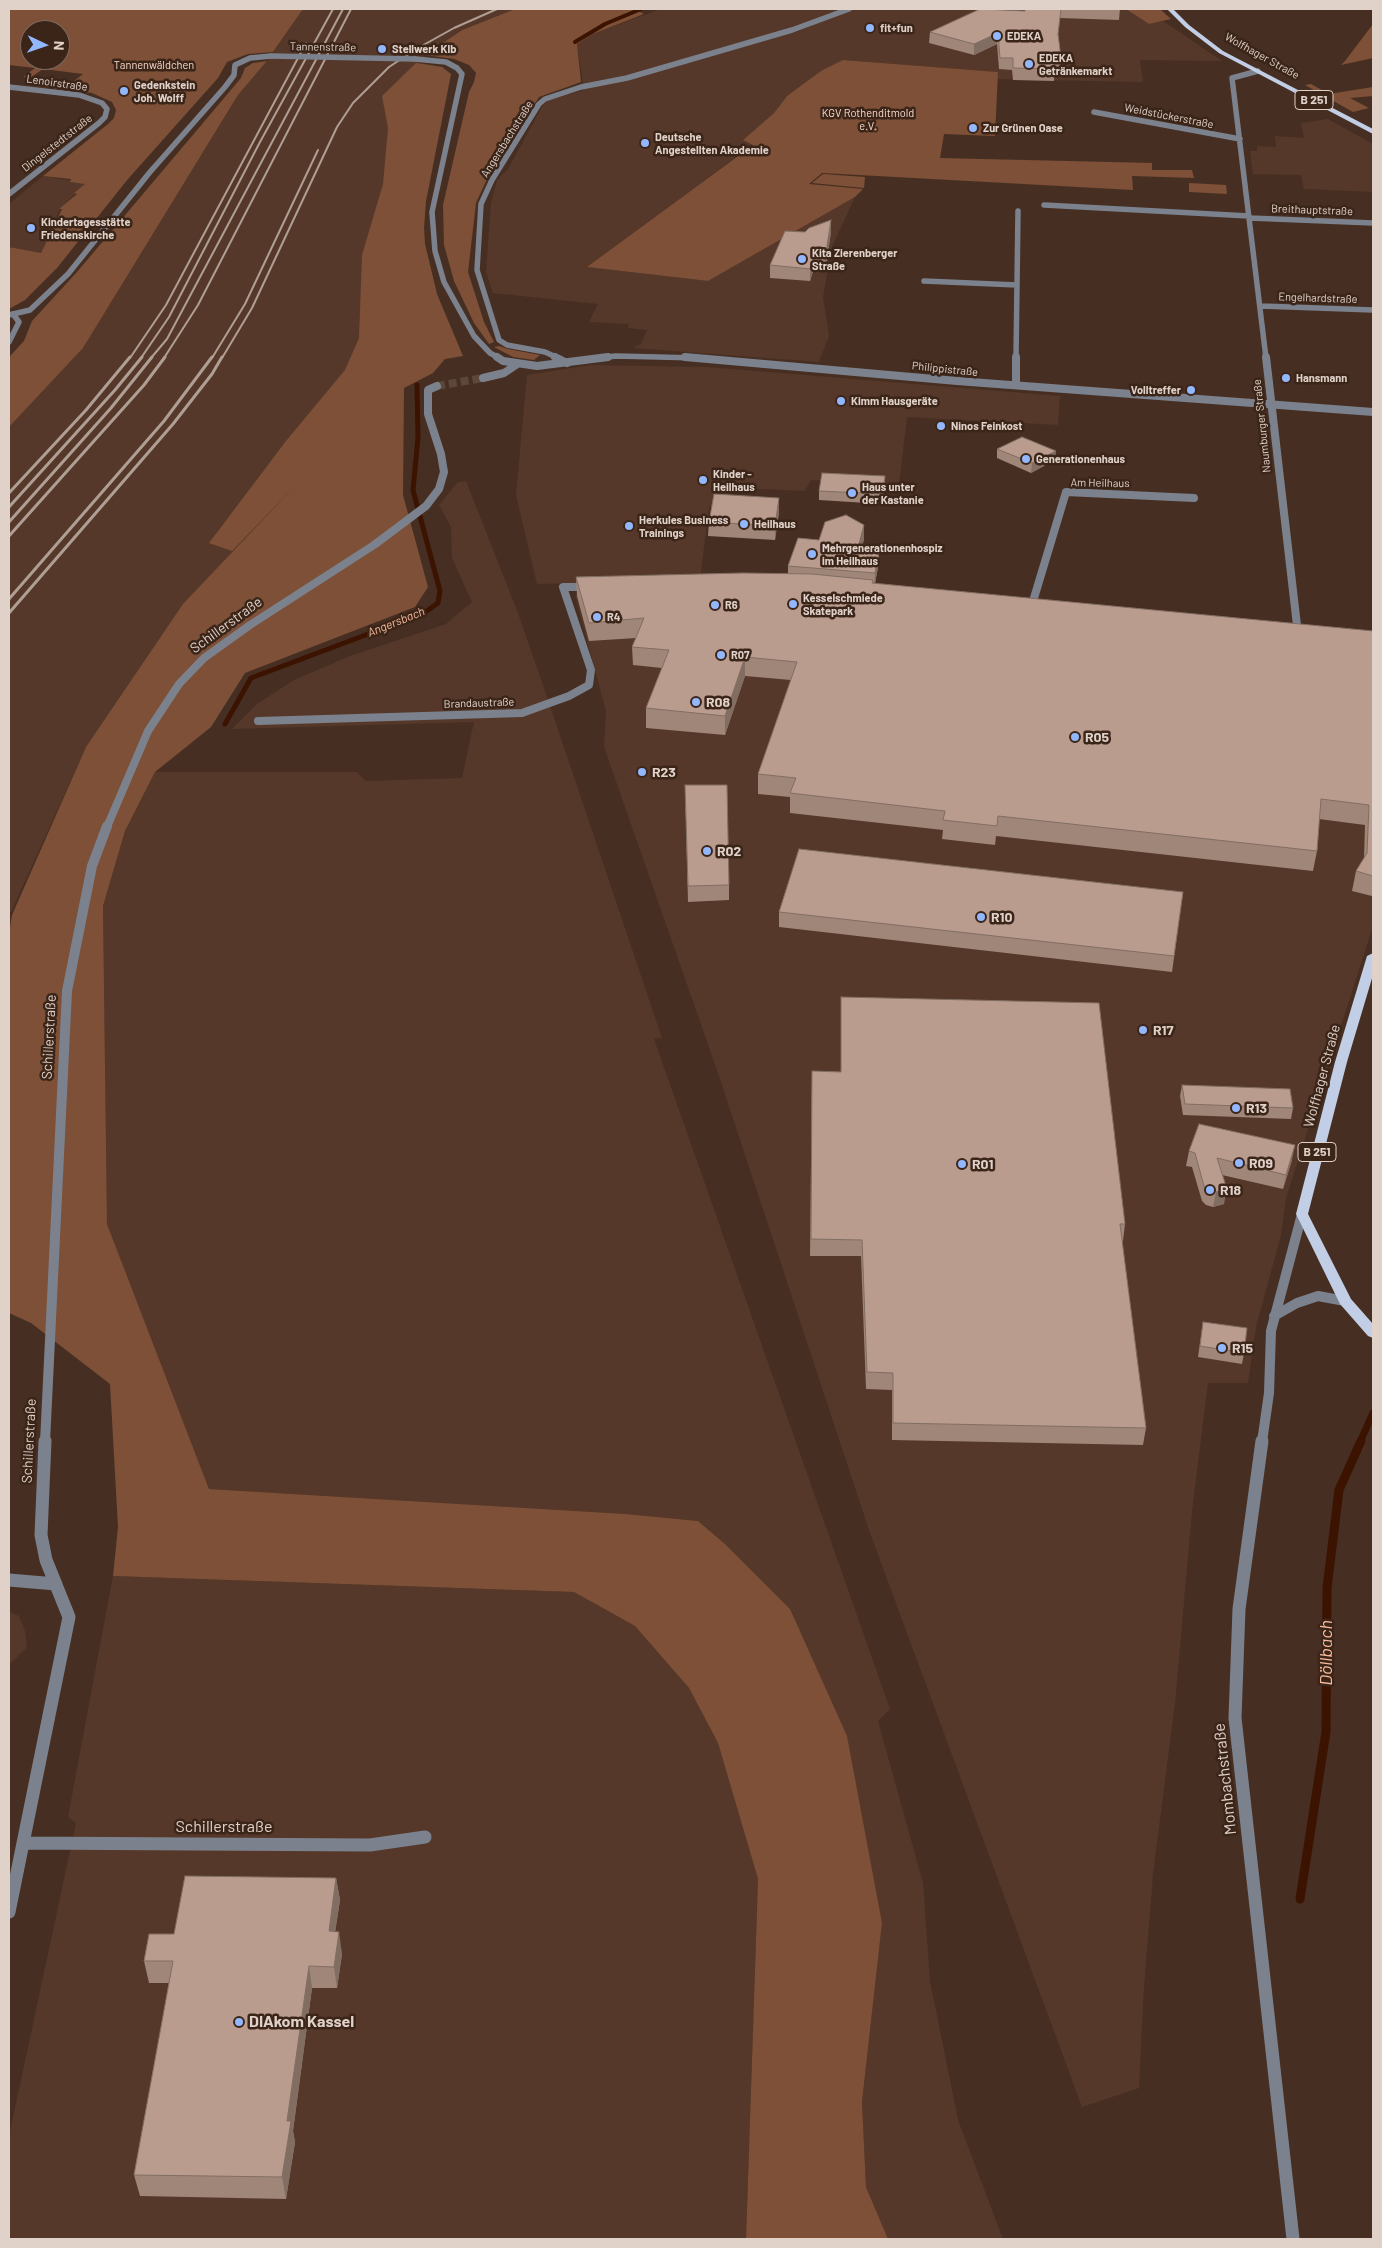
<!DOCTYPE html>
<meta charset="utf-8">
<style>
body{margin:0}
#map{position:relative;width:1382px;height:2248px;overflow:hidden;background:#462f22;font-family:Barlow,sans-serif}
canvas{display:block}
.frame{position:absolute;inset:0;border:10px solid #e0d1c9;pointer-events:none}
.north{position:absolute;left:20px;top:20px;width:50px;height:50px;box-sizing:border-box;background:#3b2519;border:1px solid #7d6a5f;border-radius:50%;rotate:93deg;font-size:14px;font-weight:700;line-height:20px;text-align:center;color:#e0d1c9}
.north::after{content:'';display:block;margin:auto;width:18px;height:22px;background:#93b7fd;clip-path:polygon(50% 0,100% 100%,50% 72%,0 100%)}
</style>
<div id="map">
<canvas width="1382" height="2248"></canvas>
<div class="frame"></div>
<div class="north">N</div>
</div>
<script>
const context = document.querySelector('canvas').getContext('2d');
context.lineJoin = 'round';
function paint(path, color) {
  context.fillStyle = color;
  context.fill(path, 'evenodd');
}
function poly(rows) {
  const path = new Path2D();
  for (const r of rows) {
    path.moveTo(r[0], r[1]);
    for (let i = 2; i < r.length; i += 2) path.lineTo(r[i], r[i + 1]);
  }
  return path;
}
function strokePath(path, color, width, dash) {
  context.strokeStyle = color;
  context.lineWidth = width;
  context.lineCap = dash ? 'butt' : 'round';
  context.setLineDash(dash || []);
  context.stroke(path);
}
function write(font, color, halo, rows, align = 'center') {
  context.font = font + ' Barlow,sans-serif';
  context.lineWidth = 5;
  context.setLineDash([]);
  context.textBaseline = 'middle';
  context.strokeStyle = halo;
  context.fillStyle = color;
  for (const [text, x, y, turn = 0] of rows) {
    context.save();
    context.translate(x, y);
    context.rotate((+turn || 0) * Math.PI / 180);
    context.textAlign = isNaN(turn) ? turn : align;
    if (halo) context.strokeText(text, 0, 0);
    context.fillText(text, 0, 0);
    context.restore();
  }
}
const built = poly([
 [303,9,515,9,461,30,417,62,442,67,451,74,426,201,424,228,425,244,437,294,445,316,410,345,353,425,86,747,11,912,9,912,9,427,83,348,238,95,268,60],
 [661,9,1126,9,1149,24,1163,21,1222,61,1140,60,1143,82,998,79,998,72,843,60,787,96,774,113,743,140,753,144,588,267,708,281,855,197,831,249,823,298,829,336,819,362,633,348,641,344,647,330,628,328,629,324,589,322,598,304,493,293,486,272,491,203,497,180,508,169,543,105,549,100,584,90,577,44,593,34],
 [1328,119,1373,144,1373,192,1304,189,1301,175,1253,174,1250,151,1257,151,1257,146,1276,147,1275,136,1304,138,1301,123],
 [43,176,86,183,60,209,41,253,9,247,9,204],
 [591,365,708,367,1060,396,1058,425,907,417,899,485,811,480,805,491,740,488,709,507,700,580,537,584,516,495,527,375],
 [466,481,518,613,547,697,662,1038,654,1039,890,1709,878,1721,923,1883,930,1981,958,2120,1003,2239,888,2239,866,2187,862,2102,882,1923,790,1609,725,1544,698,1521,626,1514,209,1489,107,1224,103,906,125,831,155,772,357,772,366,781,462,778,474,722,232,729,257,704,294,680,350,656,446,624,472,602,452,558,451,527,439,505,458,482],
 [760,590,1373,649,1373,926,1286,1198,1281,1235,1256,1327,1248,1383,1208,1383,1192,1512,1175,1703,1153,1874,1144,1987,1139,2088,1082,2107,869,1530,717,1070,604,747,606,711,575,595],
 [113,1576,574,1592,635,1626,689,1688,718,1743,758,1879,746,2239,9,2239,9,2136,76,1823,68,1817],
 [9,1612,19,1616,25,1631,27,1647,9,1665]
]);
const green = poly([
 [9,9,303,9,273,52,248,54,227,62,218,78,128,179,57,268,25,300,9,309,9,247,41,253,62,209,59,209,77,194,74,193,85,184,70,182,71,179,43,176,108,124,114,118,116,110,112,102,92,93,24,85,65,88,83,74,43,69,30,78,23,77,35,68,9,65],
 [30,30,60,30,60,60,30,60],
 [515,9,635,9,644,14,593,34,577,44,581,82,539,97,487,179,476,203,468,272,484,322,494,342,489,344,474,323,454,281,444,245,443,205,469,92,474,82,476,73,469,65,454,59,425,55,462,30],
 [1126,9,1160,9,1171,19,1149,24],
 [1373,24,1373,58,1341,65,1345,61],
 [843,60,998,72,995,136,944,134,940,158,1152,163,1152,170,1192,170,1194,178,1132,176,1133,190,822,173,809,184,863,189,855,197,708,281,587,267,753,145,743,140,774,113,787,96,821,71],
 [267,61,238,95,83,348,9,427,9,357,24,341,32,321,77,272,241,78,245,68,253,63],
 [416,63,442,67,451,74,426,201,424,228,425,244,437,294,463,356,445,359,433,373,404,388,403,495,428,587,415,607,245,673,211,727,155,772,125,831,103,906,107,1224,209,1489,626,1514,698,1521,725,1544,790,1609,847,1736,882,1923,862,2102,866,2187,888,2239,746,2239,758,1879,718,1743,689,1688,635,1626,574,1592,113,1576,118,1527,110,1384,31,1323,9,1313,9,934,12,915,86,747,183,604,295,486,232,551,209,543,286,441,345,370,359,338,362,255,383,184,388,128,382,96],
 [1311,84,1329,94,1373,87,1373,96,1350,98,1369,108,1353,112,1305,85],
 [823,174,865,177,864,188,812,183],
 [1189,183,1226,185,1227,194,1189,192],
 [499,346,508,349,540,355,534,360,513,357,494,347]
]);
const streamFar3 = poly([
 [575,42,605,24,641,9]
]);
const streamFar2 = poly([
 [225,724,251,678,424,613,438,603,440,591,413,490,418,437,417,385]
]);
const streamFar1 = poly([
 [1360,1442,1373,1413]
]);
const stream = poly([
 [1300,1899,1326,1732,1327,1588,1339,1490,1361,1441]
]);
const minorTunnel = poly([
 [437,386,483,378]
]);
const minorFar3 = poly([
 [1258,71,1232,78,1266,358],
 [9,87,79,95,102,103,107,109,105,117,99,123,9,194],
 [1094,112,1240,139],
 [1044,205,1249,216],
 [1250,218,1373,223],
 [924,281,1017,285],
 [1261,306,1373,310],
 [9,342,19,322,13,314],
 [558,358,545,352,507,345,499,340,477,270,481,204,492,180,539,104,545,99,581,87,627,78,792,30,849,9],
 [1016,358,1018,211]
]);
const minorFar2 = poly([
 [555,357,567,363],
 [1266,357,1298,634],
 [483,378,504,373,516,365],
 [1016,385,1016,357],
 [1031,608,1066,492,1194,498],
 [258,721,522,713,569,696,589,685,591,670,563,587,590,587],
 [107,827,148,731,179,684,204,658,250,625,374,545,426,506,439,489,444,472,441,454,428,414,428,390,437,386]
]);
const minorFar1 = poly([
 [45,1442,67,991,92,866,107,826]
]);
const minor = poly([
 [9,1580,56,1584],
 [23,1843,370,1845,425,1837],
 [9,1912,69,1617,46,1560,41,1535,45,1441]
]);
const tertiaryFar3 = poly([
 [415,59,446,62,457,68,462,74,432,212,435,251,444,282,474,336,490,353,499,358],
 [9,315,30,310,68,274,150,172,225,87,234,75,235,65,250,58,271,56],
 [598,358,616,356,699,358]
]);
const tertiaryFar2 = poly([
 [497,357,503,361,537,366,608,357],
 [685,357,957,381,1373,412]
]);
const tertiaryFar1 = poly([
 [1274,1316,1297,1303,1318,1296,1345,1301],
 [1262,1442,1269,1393,1271,1331,1302,1214]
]);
const tertiary = poly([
 [1262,1441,1239,1609,1235,1718,1293,2239]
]);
const primary = poly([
 [1167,9,1173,9,1189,25,1223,51,1373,129,1373,134,1219,53,1185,27,1167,9],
 [1373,953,1373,975,1347,1062,1308,1214,1351,1299,1373,1324,1373,1338,1368,1336,1340,1304,1296,1214,1335,1062,1367,956,1373,953]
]);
const railFar1 = poly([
 [130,358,166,305,306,43],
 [141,358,169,317,260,142,333,9],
 [151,358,167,339,343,9],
 [164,358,198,305,351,9],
 [212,358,245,304,318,150],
 [222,358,252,308,337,127,353,103,389,67,418,48,454,28,497,9]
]);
const rail = poly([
 [9,493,86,410,130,357],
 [9,507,115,390,142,357],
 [9,522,111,408,152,357],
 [9,536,144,385,165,357],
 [9,599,164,421,212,357],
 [9,613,173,424,212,374,222,357]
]);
const tertiaryBridge = poly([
 [271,56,415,59]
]);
const wall = poly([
 [1025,9,1120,9,1119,20,1060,18,1058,34,1061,58,1060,69,1055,69,1054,81,1013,80,1012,70,999,69,997,44,974,55,929,43,930,32,1025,11],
 [831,220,831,232,825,272,813,271,810,281,770,278,770,265,805,232],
 [997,449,1055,460,1031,473,997,458],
 [885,476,883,504,819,500,819,491],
 [779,512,775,540,708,536,709,522],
 [819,540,864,540,862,544,871,552,878,567,875,584,1373,631,1373,894,1372,896,1352,891,1356,871,1364,858,1365,825,1319,819,1317,851,1313,871,996,836,995,845,942,839,943,830,790,813,790,797,758,794,758,774,791,680,745,676,725,735,646,728,646,708,662,668,633,665,632,647,636,638,589,641,577,596,576,577,788,574,788,566],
 [685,785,729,885,729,900,688,902],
 [1183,892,1172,972,779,927,779,912],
 [841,997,1125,1224,1123,1241,1122,1241,1146,1428,1143,1445,892,1440,892,1390,866,1389,861,1256,810,1256,812,1071,841,1072],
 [1182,1085,1293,1108,1291,1119,1183,1115,1180,1096],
 [1189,1151,1292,1160,1283,1189,1222,1175,1224,1204,1213,1207,1206,1205,1202,1201,1192,1167,1186,1166],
 [1203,1322,1244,1353,1242,1364,1198,1357],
 [336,1878,340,1900,335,1932,342,1954,337,1988,312,1988,293,2131,295,2142,286,2199,140,2196,134,2175,169,1983,149,1983,144,1961]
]);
const shadedWall = poly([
 [998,33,997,44,974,55,974,44],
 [831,220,831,232,825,272,825,259],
 [814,258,813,271,810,281,810,269],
 [1056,451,1055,460,1031,473,1032,463],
 [779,498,779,512,775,540,775,526],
 [864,525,864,540,858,558,859,544],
 [879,553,878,567,874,587,875,573],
 [745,657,745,676,725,735,725,716],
 [1295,1145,1292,1160,1283,1189,1286,1175],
 [1227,1189,1224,1204,1213,1207,1216,1192],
 [336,1878,340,1900,332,1953,329,1931],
 [339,1932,342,1954,337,1988,334,1967],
 [309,1966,312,1988,293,2131,295,2142,286,2199,282,2177,287,2121]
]);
const building = poly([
 [980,9,1025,11,1025,9,1061,9,1058,34,1061,58,1054,58,1055,69,1013,68,1013,58,1000,58,998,33,974,44,930,32,980,9],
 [831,220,825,259,814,258,810,269,770,265,785,231,805,232,809,228,831,220],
 [1022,437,1056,451,1032,463,997,449,1022,437],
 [822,473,885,476,883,494,819,491,822,473],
 [714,494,779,498,775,526,709,522,714,494],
 [846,515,864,525,859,544,872,545,870,552,879,553,875,573,788,566,798,538,819,540,825,522,846,515],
 [743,573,812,574,873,580,872,583,1373,631,1373,876,1356,871,1367,853,1369,805,1321,799,1317,851,998,816,997,826,943,820,945,811,790,793,796,778,758,774,797,662,745,657,725,716,646,708,669,650,632,647,644,618,589,623,576,577,743,573],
 [685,785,727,785,729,885,688,886,685,785],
 [799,849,1183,892,1174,956,779,912,799,849],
 [841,997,1099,1003,1125,1224,1120,1224,1146,1428,893,1423,893,1373,867,1372,862,1240,811,1239,812,1071,841,1072,841,997],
 [1182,1085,1290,1089,1293,1108,1185,1104,1182,1085],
 [1199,1124,1295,1145,1286,1175,1217,1158,1227,1189,1216,1192,1208,1191,1204,1186,1195,1153,1189,1151,1199,1124],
 [1203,1322,1247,1328,1244,1353,1200,1346,1203,1322],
 [185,1876,336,1878,329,1931,339,1932,334,1967,309,1966,287,2121,291,2121,282,2177,134,2175,173,1961,144,1961,149,1934,174,1934,185,1876]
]);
const markers = [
 [870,28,5,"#93b7fd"],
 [997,36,5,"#93b7fd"],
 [382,49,5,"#93b7fd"],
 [1029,64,5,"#93b7fd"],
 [124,91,5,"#93b7fd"],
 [973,128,5,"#93b7fd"],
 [645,143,5,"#93b7fd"],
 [31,228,5,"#93b7fd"],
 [802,259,5,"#93b7fd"],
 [1286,378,5,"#93b7fd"],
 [1191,390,5,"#93b7fd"],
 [841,401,5,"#93b7fd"],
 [941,426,5,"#93b7fd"],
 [1026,459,5,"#93b7fd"],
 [703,480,5,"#93b7fd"],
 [852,493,5,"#93b7fd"],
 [744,524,5,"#93b7fd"],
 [629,526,5,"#93b7fd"],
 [812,554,5,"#93b7fd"],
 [793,604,5,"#93b7fd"],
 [715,605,5,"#93b7fd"],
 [597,617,5,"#93b7fd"],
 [721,655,5,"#93b7fd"],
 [696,702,5,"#93b7fd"],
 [1075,737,5,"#93b7fd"],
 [642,772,5,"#93b7fd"],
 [707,851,5,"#93b7fd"],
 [981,917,5,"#93b7fd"],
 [1143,1030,5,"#93b7fd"],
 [1236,1108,5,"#93b7fd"],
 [1239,1163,5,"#93b7fd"],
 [962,1164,5,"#93b7fd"],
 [1210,1190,5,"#93b7fd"],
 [1222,1348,5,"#93b7fd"],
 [239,2022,5,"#93b7fd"]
];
const farPoinames = [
 ["fit+fun",880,28],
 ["EDEKA",1007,36],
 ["Stellwerk Klb",392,49],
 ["EDEKA",1039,58],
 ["Getränkemarkt",1039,71],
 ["Gedenkstein",134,85],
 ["Joh. Wolff",134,98],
 ["Zur Grünen Oase",983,128],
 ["Deutsche",655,137],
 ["Angestellten Akademie",655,150],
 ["Kindertagesstätte",41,222],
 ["Friedenskirche",41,235],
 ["Kita Zierenberger",812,253],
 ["Straße",812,266],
 ["Hansmann",1296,378],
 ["Volltreffer",1181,390,"right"],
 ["Kimm Hausgeräte",851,401],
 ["Ninos Feinkost",951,426],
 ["Generationenhaus",1036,459],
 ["Kinder -",713,474],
 ["Heilhaus",713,487],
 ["Haus unter",862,487],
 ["der Kastanie",862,500],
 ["Herkules Business",639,520],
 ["Trainings",639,533],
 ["Heilhaus",754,524],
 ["Mehrgenerationenhospiz",822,548],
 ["im Heilhaus",822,561],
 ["Kesselschmiede",803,598],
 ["Skatepark",803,611],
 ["R6",725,605],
 ["R4",607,617],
 ["R07",731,655]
];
const farStreetnames = [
 ["Tannenstraße",323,47,1],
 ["Wolfhager Straße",1262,56,29],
 ["Lenoirstraße",57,83,8],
 ["Weidstückerstraße",1169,116,11],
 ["Angersbachstraße",507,139,-58],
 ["Dingelstedtstraße",57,143,-38],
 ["Breithauptstraße",1312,210,2],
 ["Engelhardstraße",1318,298,2],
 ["Philippistraße",945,369,6],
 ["Naumburger Straße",1262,426,-96],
 ["Am Heilhaus",1100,483,1],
 ["Brandaustraße",479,703,-2]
];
const farParknames = [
 ["Tannenwäldchen",154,65],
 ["KGV Rothenditmold",868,113],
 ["e.V.",868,126]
];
const shields = [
 [1314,100,38],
 [1317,1152,38]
];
const shieldNames = [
 ["B 251",1314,100],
 ["B 251",1317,1152]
];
const farWaternames = [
 ["Angersbach",396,622,-22]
];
const streetNames = [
 ["Schillerstraße",226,625,-36],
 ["Schillerstraße",49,1037,-87],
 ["Wolfhager Straße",1322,1076,-75],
 ["Schillerstraße",29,1441,-87]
];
const poiNames = [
 ["R08",706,702],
 ["R05",1085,737],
 ["R23",652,772],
 ["R02",717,851],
 ["R10",991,917],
 ["R17",1153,1030],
 ["R13",1246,1108],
 ["R09",1249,1163],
 ["R01",972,1164],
 ["R18",1220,1190],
 ["R15",1232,1348]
];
const nearStreetnames = [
 ["Mombachstraße",1225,1779,-96],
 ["Schillerstraße",224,1827]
];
const nearPoinames = [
 ["DIAkom Kassel",249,2022]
];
const nearWaternames = [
 ["Döllbach",1326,1653,-90]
];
paint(built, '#553829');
paint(green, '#7d5037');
strokePath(streamFar3, '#3b1300', 4);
strokePath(streamFar2, '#3b1300', 5);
strokePath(streamFar1, '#3b1300', 7);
strokePath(stream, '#3b1300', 9);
strokePath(minorTunnel, '#5d473b', 8, [8, 4]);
strokePath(minorFar3, '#7c828d', 5.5);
strokePath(minorFar2, '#7c828d', 8);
strokePath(minorFar1, '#7c828d', 10);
strokePath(minor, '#7c828d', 13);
strokePath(tertiaryFar3, '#7c828d', 5.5);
strokePath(tertiaryFar2, '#7c828d', 8);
strokePath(tertiaryFar1, '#7c828d', 10);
strokePath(tertiary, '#7c828d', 13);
paint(primary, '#c2cee5');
strokePath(railFar1, '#af9e94', 2);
strokePath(rail, '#af9e94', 3);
strokePath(tertiaryBridge, '#7c828d', 5.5);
paint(wall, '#9f8679');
paint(shadedWall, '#826d63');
paint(building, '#b99c8d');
strokePath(building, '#826d63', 1);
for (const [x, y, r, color] of markers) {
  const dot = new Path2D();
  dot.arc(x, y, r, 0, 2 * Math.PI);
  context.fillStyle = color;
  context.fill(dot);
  strokePath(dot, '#3b2519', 2);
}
write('bold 11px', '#e0d1c9', '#3b2519', farPoinames, 'left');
write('11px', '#e0d1c9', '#3b2519', farStreetnames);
write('11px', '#f8d8c8', '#3b2519', farParknames);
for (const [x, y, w] of shields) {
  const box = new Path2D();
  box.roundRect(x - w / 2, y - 9.5, w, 19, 4);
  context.fillStyle = '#3b2519';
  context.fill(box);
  strokePath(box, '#e0d1c9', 1);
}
write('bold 12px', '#e0d1c9', null, shieldNames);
write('italic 12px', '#f8bc9c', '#3b2519', farWaternames);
write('14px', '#e0d1c9', '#3b2519', streetNames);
write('bold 14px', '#e0d1c9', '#3b2519', poiNames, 'left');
write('16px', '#e0d1c9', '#3b2519', nearStreetnames);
write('bold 16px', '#e0d1c9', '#3b2519', nearPoinames, 'left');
write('italic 18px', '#f8bc9c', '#3b2519', nearWaternames);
</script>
